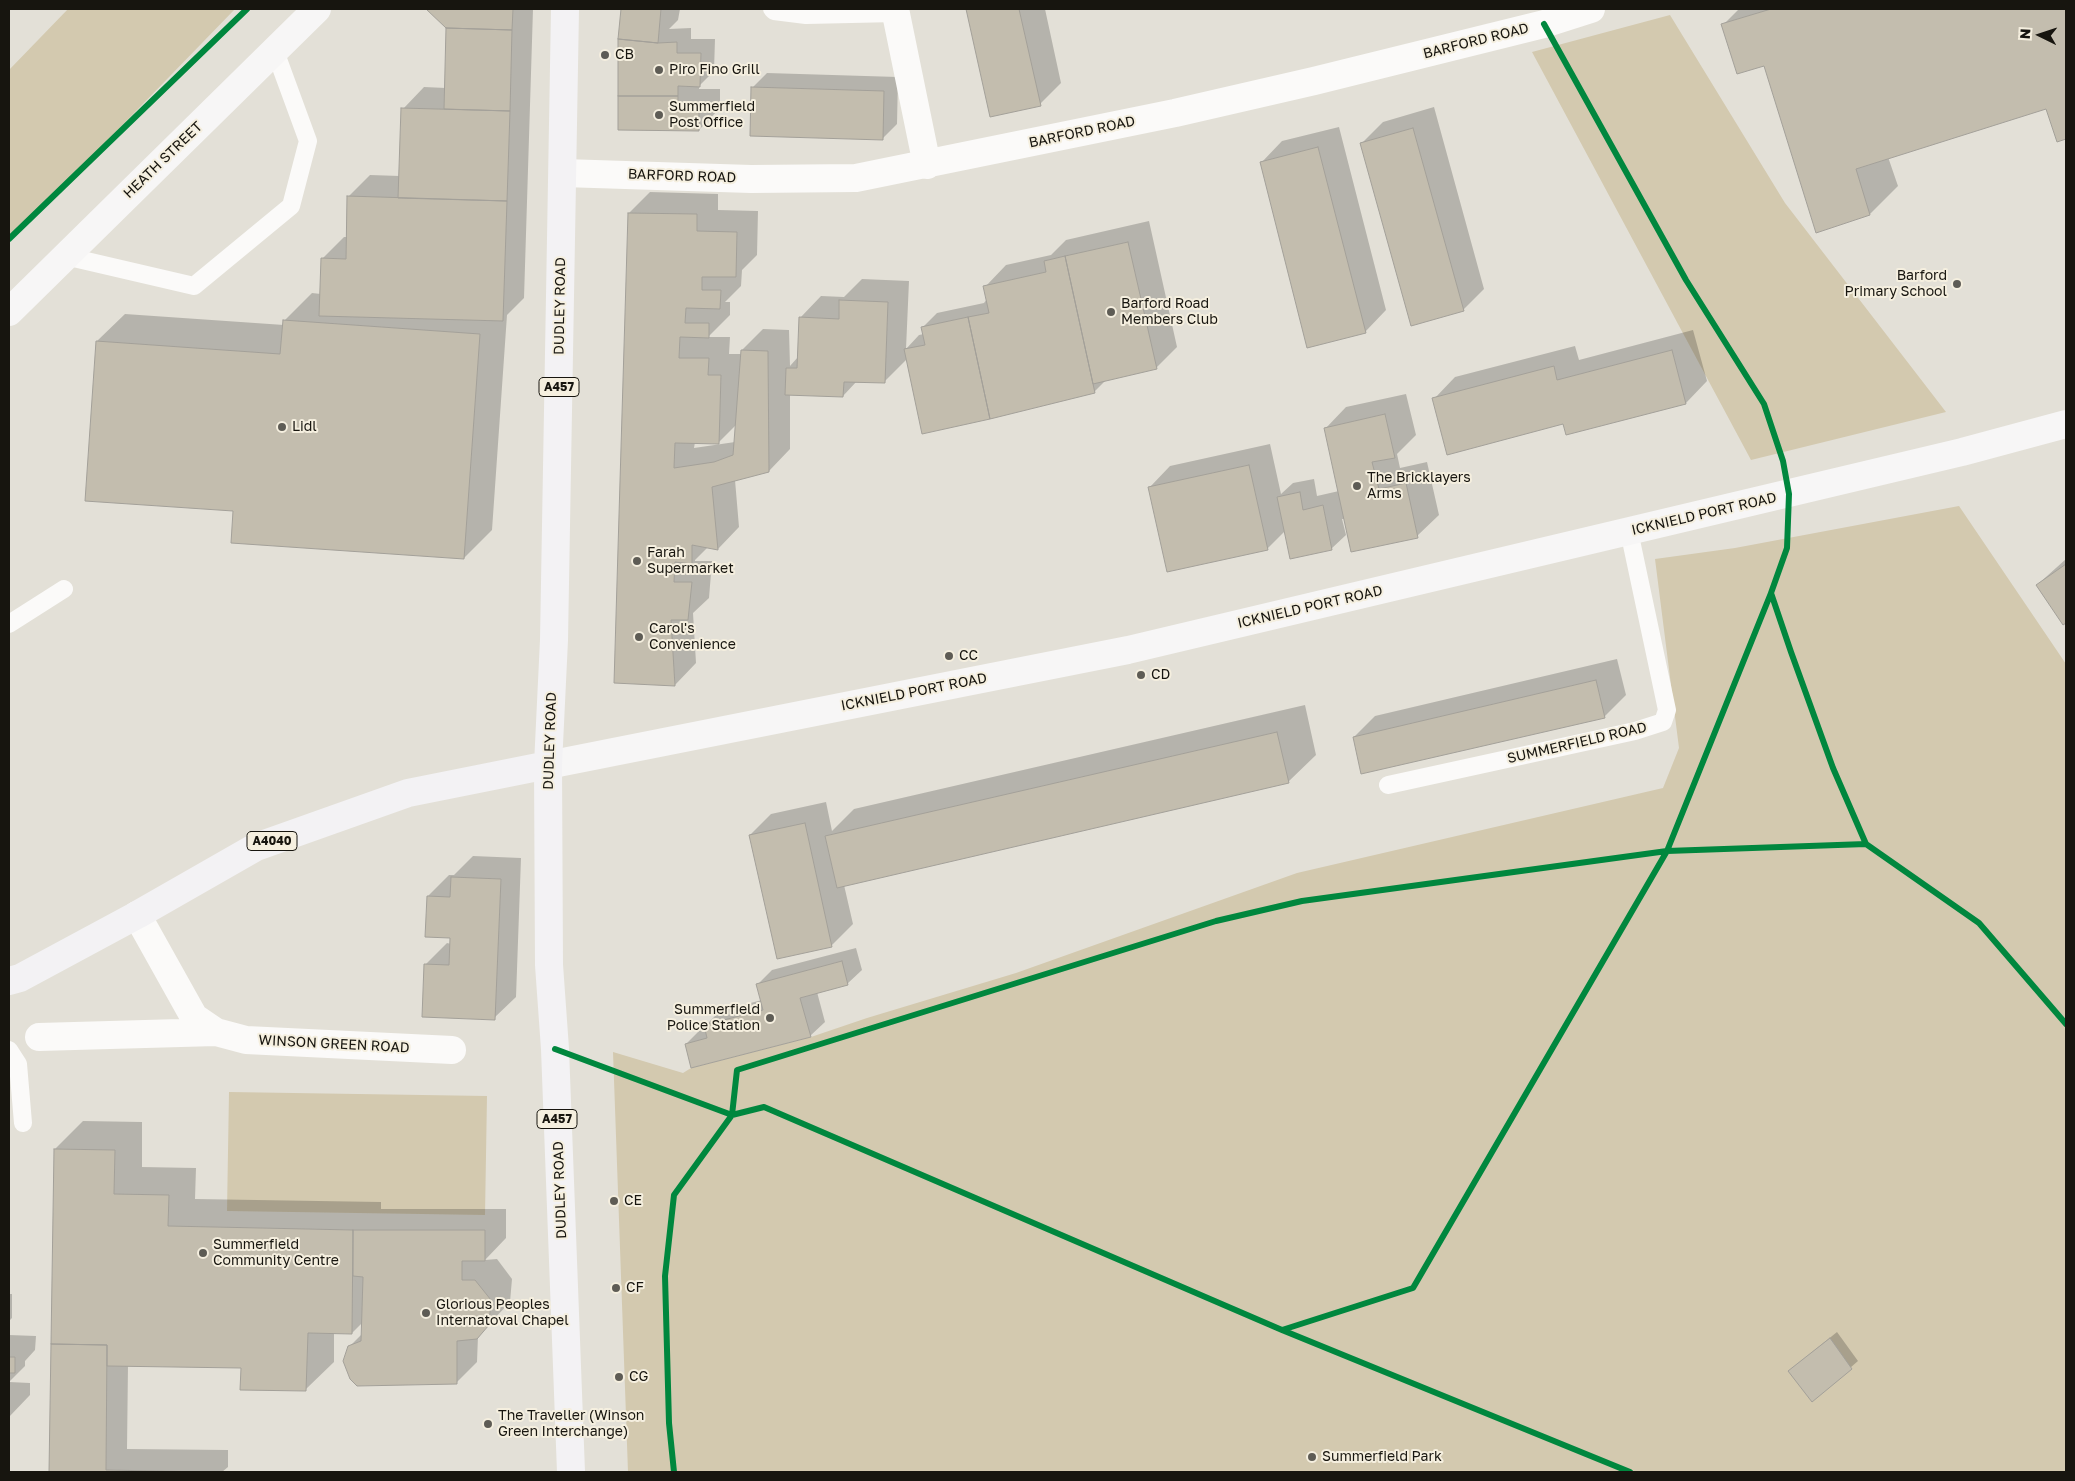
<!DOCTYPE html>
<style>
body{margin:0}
#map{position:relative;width:2075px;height:1481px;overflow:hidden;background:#e3e0d7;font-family:"Golos Text",sans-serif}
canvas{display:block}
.frame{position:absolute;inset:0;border:10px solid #17150f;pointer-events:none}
.north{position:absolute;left:2015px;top:10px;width:50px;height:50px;-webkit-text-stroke:4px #f5efdf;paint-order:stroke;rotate:274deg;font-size:14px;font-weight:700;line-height:20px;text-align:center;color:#17150f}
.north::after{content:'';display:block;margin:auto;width:18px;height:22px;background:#17150f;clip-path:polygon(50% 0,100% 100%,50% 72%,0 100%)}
</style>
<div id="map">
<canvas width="2075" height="1481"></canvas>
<div class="frame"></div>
<div class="north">N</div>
</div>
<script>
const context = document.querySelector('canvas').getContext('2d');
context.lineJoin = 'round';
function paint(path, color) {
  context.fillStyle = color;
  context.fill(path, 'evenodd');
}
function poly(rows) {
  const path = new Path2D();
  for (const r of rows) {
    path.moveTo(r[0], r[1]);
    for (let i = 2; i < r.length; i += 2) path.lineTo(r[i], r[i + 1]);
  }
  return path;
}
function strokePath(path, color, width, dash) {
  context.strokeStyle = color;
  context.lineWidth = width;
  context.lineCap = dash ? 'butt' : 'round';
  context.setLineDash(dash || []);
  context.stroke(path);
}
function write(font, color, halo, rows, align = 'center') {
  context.font = font + ' "Golos Text",sans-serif';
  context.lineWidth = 4;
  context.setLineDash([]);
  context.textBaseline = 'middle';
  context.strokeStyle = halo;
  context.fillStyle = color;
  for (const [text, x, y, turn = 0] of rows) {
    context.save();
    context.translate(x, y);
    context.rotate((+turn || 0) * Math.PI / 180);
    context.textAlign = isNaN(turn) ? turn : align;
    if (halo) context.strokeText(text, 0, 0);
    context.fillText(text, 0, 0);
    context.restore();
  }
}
const green = poly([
 [68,9,235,9,9,242,9,70],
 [1670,15,1785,203,1946,412,1751,460,1532,52],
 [1959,506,2066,664,2066,1472,628,1472,613,1052,683,1073,691,1068,811,1037,867,1018,1016,973,1297,873,1663,788,1679,748,1655,559,1735,548],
 [229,1092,487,1096,485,1215,227,1211]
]);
const shadow = poly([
 [428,9,533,9,524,298,507,315,492,530,464,558,235,510,97,341,125,314,284,325,284,321,312,293,321,294,322,259,344,237,347,237,348,197,370,175,400,176,403,109,424,87,446,88,447,27],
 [622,9,680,9,678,20,669,29,691,28,691,39,715,39,714,71,699,86,699,89,720,89,720,108,699,130,619,129,620,39],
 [967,9,1045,9,1061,83,1040,104,991,116],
 [1739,9,2066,9,2066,137,2057,140,2047,107,1888,157,1898,186,1870,214,1817,231,1765,64,1723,25],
 [767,73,898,77,897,124,883,138,752,88],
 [1434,107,1484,289,1463,310,1362,143,1383,122],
 [1339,127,1386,310,1365,332,1261,163,1282,141],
 [650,192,718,194,718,210,758,211,757,255,742,270,741,286,725,302,730,302,730,315,708,337,730,337,729,354,742,354,742,350,763,329,789,330,790,366,798,357,800,318,821,296,844,297,862,279,909,281,906,349,919,335,924,334,923,327,937,313,984,303,987,299,985,287,1006,265,1051,255,1066,240,1149,221,1177,347,1156,368,1107,379,1094,392,907,359,884,382,857,381,843,396,790,394,790,449,769,471,735,480,739,527,718,549,708,547,695,560,695,561,712,561,709,598,693,613,696,663,675,685,629,213],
 [736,425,735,442,694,448,695,442,719,442],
 [1693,330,1707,381,1686,403,1564,423,1434,399,1455,377,1575,346,1579,360],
 [1406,394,1416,435,1397,454,1400,468,1427,462,1439,515,1417,536,1345,519,1342,519,1346,535,1331,549,1285,531,1267,549,1149,488,1170,466,1270,444,1281,494,1293,483,1314,479,1317,496,1339,491,1325,429,1346,407],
 [2066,559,2066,622,2063,624,2037,585],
 [1617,659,1626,695,1604,717,1354,737,1375,716],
 [1305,705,1316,755,1288,782,844,885,853,924,831,946,750,835,771,814,826,802,832,831,854,809],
 [473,856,521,858,516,997,494,1018,425,965,447,943,451,944,452,937,428,896,449,875,454,875],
 [856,948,862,970,847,984,817,992,825,1022,810,1036,686,1044,700,1030,706,1028,705,1026,720,1011,762,1000,758,984,772,970],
 [83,1121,142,1122,142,1167,196,1168,195,1199,381,1202,381,1209,506,1209,506,1238,485,1260,497,1259,512,1279,510,1302,478,1336,477,1362,456,1383,349,1347,362,1334,363,1322,352,1333,334,1333,334,1362,306,1389,242,1366,128,1365,127,1449,228,1450,228,1467,222,1472,50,1472,55,1149],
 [9,1294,12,1294,12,1318,9,1321],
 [1837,1332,1858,1361,1812,1401,1789,1371],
 [9,1335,36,1336,35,1350,25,1361,25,1366,9,1382,30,1383,30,1395,9,1417]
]);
const building = poly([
 [426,9,513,9,512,30,446,28,426,9],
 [621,9,661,9,658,43,618,39,621,9],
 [966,9,1019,9,1041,106,990,117,966,9],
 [1771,9,2066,9,2066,139,2057,142,2046,109,1856,169,1870,215,1816,233,1764,66,1737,74,1721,24,1771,9],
 [446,28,512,30,510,111,444,109,446,28],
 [618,39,658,43,677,42,677,53,701,53,700,87,678,86,678,96,618,96,618,39],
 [751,87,884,91,883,140,750,136,751,87],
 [618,96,678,96,678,109,699,110,699,131,618,130,618,96],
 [401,108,510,111,507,201,398,198,401,108],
 [1413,128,1464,311,1411,326,1360,143,1413,128],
 [1318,147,1366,333,1307,348,1260,162,1318,147],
 [347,196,507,201,503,321,319,316,321,258,346,259,347,196],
 [628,213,697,214,697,231,737,232,736,277,702,277,702,290,721,290,720,309,686,308,685,323,709,323,709,338,680,337,679,358,709,358,708,375,721,375,719,444,675,443,674,468,714,462,733,455,741,350,768,351,769,472,712,487,718,550,692,545,692,564,675,562,674,582,692,582,688,620,671,620,675,686,614,683,628,213],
 [1128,242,1157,369,1093,384,1065,256,1128,242],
 [1065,256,1095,393,990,419,968,317,989,313,983,286,1046,272,1044,261,1065,256],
 [839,300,888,302,885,383,844,382,843,397,785,395,786,368,797,368,799,317,839,319,839,300],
 [968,317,990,419,922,434,904,349,925,345,921,327,968,317],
 [283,320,480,334,464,559,231,543,233,511,85,501,96,341,280,354,283,320],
 [1672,350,1686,404,1566,435,1563,424,1447,455,1432,398,1554,366,1557,380,1672,350],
 [1385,414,1395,458,1372,462,1379,489,1406,483,1418,538,1351,552,1324,428,1385,414],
 [1249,465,1268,550,1167,572,1148,487,1249,465],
 [1300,492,1303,510,1323,505,1332,550,1290,559,1277,497,1300,492],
 [2066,564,2066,623,2063,625,2036,585,2066,564],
 [1596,680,1605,718,1361,774,1353,737,1596,680],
 [1277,732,1289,783,837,888,825,836,1277,732],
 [805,823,832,947,777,959,749,835,805,823],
 [451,877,501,879,495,1020,422,1017,424,964,449,965,450,938,425,937,427,896,450,897,451,877],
 [842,961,848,985,800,998,811,1037,691,1068,685,1044,707,1038,704,1025,763,1010,756,984,842,961],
 [54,1149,115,1150,114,1194,169,1195,168,1226,353,1230,352,1334,308,1333,306,1391,240,1390,241,1368,107,1366,107,1345,51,1344,54,1149],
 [353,1230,485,1230,485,1261,462,1261,462,1280,475,1280,491,1300,489,1325,477,1339,457,1341,457,1384,357,1386,350,1379,343,1361,348,1346,361,1341,363,1277,353,1276,353,1230],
 [1830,1338,1852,1369,1812,1402,1788,1371,1830,1338],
 [51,1344,107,1345,106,1470,207,1472,49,1472,51,1344],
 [9,1357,15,1357,15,1373,9,1373,9,1357]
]);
const service = poly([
 [772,9,774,11,806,15,896,13],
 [65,256,194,286,291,206,308,141,275,51],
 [9,624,64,589],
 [1388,785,1635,731,1663,722,1667,710,1629,531],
 [9,1050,18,1064,23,1123]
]);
const minor = poly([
 [895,9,927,165],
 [563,173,751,179,856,178,1175,113,1314,81,1544,24,1591,9],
 [137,915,194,1017,216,1032],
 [39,1037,216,1032,246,1040,452,1050]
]);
const secondary = poly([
 [9,312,317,9],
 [548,765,1128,650,1962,452,2066,424]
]);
const primary = poly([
 [565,9,554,640,548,765,549,965,555,1049,571,1472],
 [9,981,20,978,137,915,256,847,408,793,548,765]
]);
const cycleway = poly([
 [1544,24,1686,280,1764,404,1783,461,1789,494,1787,548,1771,593,1791,652,1833,768,1866,844,1979,923,2066,1024],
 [9,239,247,9],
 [555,1049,732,1115,764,1107,1282,1330,1630,1472],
 [1282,1330,1413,1288,1667,851,1771,593],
 [674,1472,669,1423,665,1276,674,1195,732,1115,737,1070,1216,921,1302,901,1667,851,1866,844]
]);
const markers = [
 [605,55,5,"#5e5c55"],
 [659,70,5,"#5e5c55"],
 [659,115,5,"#5e5c55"],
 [1957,284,5,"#5e5c55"],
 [1111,312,5,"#5e5c55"],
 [282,427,5,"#5e5c55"],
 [1357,486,5,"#5e5c55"],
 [637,561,5,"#5e5c55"],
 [639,637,5,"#5e5c55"],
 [949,656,5,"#5e5c55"],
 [1141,675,5,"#5e5c55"],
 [770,1018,5,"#5e5c55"],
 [614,1201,5,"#5e5c55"],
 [203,1253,5,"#5e5c55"],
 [616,1288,5,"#5e5c55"],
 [426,1313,5,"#5e5c55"],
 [619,1377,5,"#5e5c55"],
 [488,1424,5,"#5e5c55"],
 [1312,1457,5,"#5e5c55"]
];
const shields = [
 [559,387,40],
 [272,841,50],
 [557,1119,40]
];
const shieldNames = [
 ["A457",559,387],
 ["A4040",272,841],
 ["A457",557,1119]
];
const streetNames = [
 ["BARFORD ROAD",1476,41,-14],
 ["BARFORD ROAD",1082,132,-12],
 ["HEATH STREET",163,160,-44],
 ["BARFORD ROAD",682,176,2],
 ["DUDLEY ROAD",560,306,-89],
 ["ICKNIELD PORT ROAD",1704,514,-13],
 ["ICKNIELD PORT ROAD",1310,607,-13],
 ["ICKNIELD PORT ROAD",914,692,-11],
 ["DUDLEY ROAD",550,741,-88],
 ["SUMMERFIELD ROAD",1577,743,-13],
 ["WINSON GREEN ROAD",334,1044,3],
 ["DUDLEY ROAD",560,1190,-92]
];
const poiNames = [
 ["CB",615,55],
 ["Piro Fino Grill",669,70],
 ["Summerfield",669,107],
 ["Post Office",669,123],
 ["Barford",1947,276,"right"],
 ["Primary School",1947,292,"right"],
 ["Barford Road",1121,304],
 ["Members Club",1121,320],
 ["Lidl",292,427],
 ["The Bricklayers",1367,478],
 ["Arms",1367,494],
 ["Farah",647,553],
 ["Supermarket",647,569],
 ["Carol's",649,629],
 ["Convenience",649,645],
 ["CC",959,656],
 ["CD",1151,675],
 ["Summerfield",760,1010,"right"],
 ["Police Station",760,1026,"right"],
 ["CE",624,1201],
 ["Summerfield",213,1245],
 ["Community Centre",213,1261],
 ["CF",626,1288],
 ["Glorious Peoples",436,1305],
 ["Internatoval Chapel",436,1321],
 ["CG",629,1377],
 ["The Traveller (Winson",498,1416],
 ["Green Interchange)",498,1432],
 ["Summerfield Park",1322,1457]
];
paint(green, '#d3c9af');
paint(shadow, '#0003');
paint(building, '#c3bdae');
strokePath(building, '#a3a099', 1);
strokePath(service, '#fbfaf9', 18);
strokePath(minor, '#fbfaf9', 28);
strokePath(secondary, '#f7f6f6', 28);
strokePath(primary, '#f3f2f4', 28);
strokePath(cycleway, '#00873e', 6);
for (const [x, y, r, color] of markers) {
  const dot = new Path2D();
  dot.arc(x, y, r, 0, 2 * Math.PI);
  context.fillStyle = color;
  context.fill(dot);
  strokePath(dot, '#f5efdf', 2);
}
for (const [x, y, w] of shields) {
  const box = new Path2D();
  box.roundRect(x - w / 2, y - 9.5, w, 19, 4);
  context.fillStyle = '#f5efdf';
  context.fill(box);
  strokePath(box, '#17150f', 1);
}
write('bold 12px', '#17150f', null, shieldNames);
write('14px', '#17150f', '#f5efdf', streetNames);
write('14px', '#17150f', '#f5efdf', poiNames, 'left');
</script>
